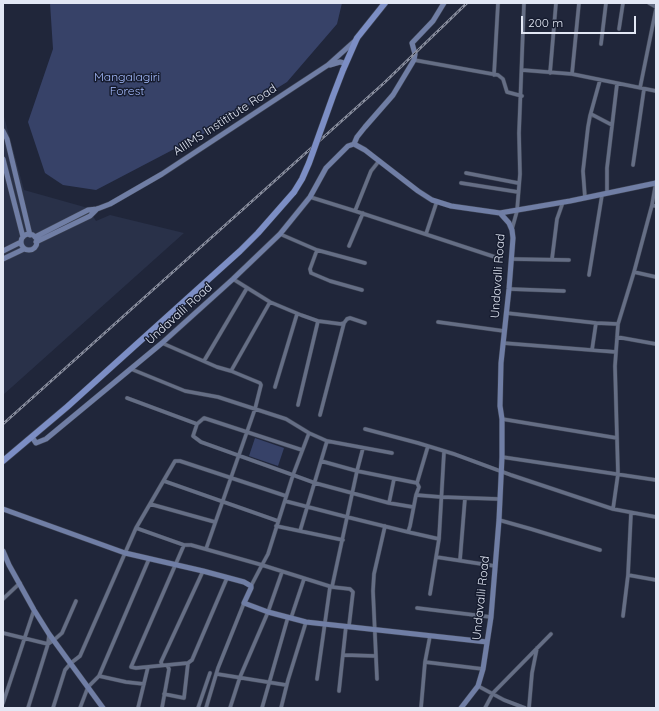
<!DOCTYPE html>
<style>
body{margin:0}
#map{position:relative;width:659px;height:711px;overflow:hidden;background:#20263a;font-family:Quicksand,sans-serif}
canvas{display:block}
.frame{position:absolute;inset:0;border:4px solid #e2e7f4;pointer-events:none}
.scale{position:absolute;left:521px;top:16px;width:115px;height:18px;box-sizing:border-box;border:2px solid #e2e7f4;border-top:0;padding-left:5px;font-size:12px;line-height:14px;white-space:nowrap;color:#e2e7f4;-webkit-text-stroke:3px #161c2f;paint-order:stroke}
</style>
<div id="map">
<canvas width="659" height="711"></canvas>
<div class="frame"></div>
<div class="scale">200 m</div>
</div>
<script>
const context = document.querySelector('canvas').getContext('2d');
context.lineJoin = 'round';
function paint(path, color) {
  context.fillStyle = color;
  context.fill(path, 'evenodd');
}
function poly(rows) {
  const path = new Path2D();
  for (const r of rows) {
    if (r.length === 3) {
      path.moveTo(r[0] + r[2], r[1]);
      path.arc(r[0], r[1], r[2], 0, 2 * Math.PI);
      continue;
    }
    path.moveTo(r[0], r[1]);
    for (let i = 2; i < r.length; i += 2) path.lineTo(r[i], r[i + 1]);
  }
  return path;
}
function strokePath(path, color, width, dash) {
  context.strokeStyle = color;
  context.lineWidth = width;
  context.lineCap = dash ? 'butt' : 'round';
  context.setLineDash(dash || []);
  context.stroke(path);
}
function write(font, color, halo, rows, align = 'center') {
  context.font = font + ' Quicksand,sans-serif';
  context.lineWidth = 3;
  context.setLineDash([]);
  context.textBaseline = 'middle';
  context.strokeStyle = halo;
  context.fillStyle = color;
  for (const [text, x, y, turn = 0] of rows) {
    context.save();
    context.translate(x, y);
    context.rotate((+turn || 0) * Math.PI / 180);
    context.textAlign = isNaN(turn) ? turn : align;
    if (halo) context.strokeText(text, 0, 0);
    context.fillText(text, 0, 0);
    context.restore();
  }
}
const built = poly([
 [3,113,24,190,88,208,96,221,110,215,184,233,3,395]
]);
const green = poly([
 [50,3,342,3,337,24,287,82,203,134,96,190,63,185,45,173,28,122,53,49],
 [255,438,284,448,278,466,249,456]
]);
const street = poly([
 [649,3,656,7],
 [619,29,623,3],
 [601,44,606,3],
 [414,60,498,75,503,79,507,92,522,96],
 [522,70,572,74,656,91],
 [550,73,556,3],
 [572,74,579,3],
 [494,75,498,3],
 [640,88,656,9],
 [591,114,612,125],
 [633,165,644,89],
 [466,173,518,183],
 [656,182,652,205,656,206],
 [461,183,518,192],
 [607,193,607,168,617,84],
 [310,197,355,211,495,257],
 [585,198,583,171,588,127,590,116,600,80],
 [355,211,371,171,379,161],
 [512,229,517,211,520,174,519,133,524,3],
 [280,234,317,250,365,263],
 [426,234,437,201],
 [349,246,363,213],
 [317,250,310,269,311,273,330,281,362,290],
 [511,259,569,260],
 [552,259,557,219,563,202],
 [634,272,656,277],
 [589,275,602,195],
 [233,279,270,302,301,315,318,321,341,324,344,323,347,319,350,318,365,323],
 [509,289,564,291],
 [506,313,596,323,618,324],
 [438,322,504,331],
 [617,337,656,344],
 [162,343,217,367,231,371,260,383,261,385,255,409,206,549],
 [503,343,616,352],
 [592,350,596,323],
 [204,361,247,288],
 [131,369,185,391,218,397,286,419,309,433,327,441,321,461,357,471,363,448],
 [231,371,270,302],
 [275,387,297,314],
 [127,398,197,424],
 [298,405,318,321],
 [320,415,344,323],
 [502,419,617,438],
 [365,429,418,443,454,454,511,475,613,509,656,517],
 [327,441,392,453],
 [302,450,204,418,197,424,193,436,201,442,293,475,309,433],
 [502,457,656,480],
 [164,481,278,521],
 [417,483,428,446],
 [285,501,347,517,408,532,410,526,416,495,441,497,499,499],
 [389,503,394,479],
 [150,504,215,522],
 [613,509,618,474,615,366,618,324,634,272,652,205],
 [499,520,531,529,600,550],
 [276,526,343,540],
 [136,528,184,545],
 [300,531,321,461],
 [408,532,439,539],
 [436,557,495,566],
 [460,560,465,498],
 [628,575,656,580],
 [251,586,262,565,332,587,350,589,353,592,349,626],
 [332,587,357,471,417,483,419,487,416,495],
 [430,594,439,539,444,452],
 [3,599,20,583],
 [417,608,491,617],
 [623,616,628,575,631,513],
 [291,618,304,579],
 [3,633,48,644,54,640,62,633,76,601],
 [344,655,376,656],
 [425,662,483,669],
 [162,665,161,662,203,571],
 [167,665,188,663,192,660,227,578],
 [217,674,286,685],
 [99,676,126,682,144,684],
 [317,679,330,587],
 [377,679,373,591,374,574,385,526],
 [478,686,504,700,525,708],
 [339,691,346,626],
 [164,694,184,698,188,663],
 [3,703,34,610],
 [28,708,48,644,49,635],
 [53,708,65,670,71,663,80,656,136,528,175,461,180,461,286,496],
 [80,708,88,687,99,676,149,559],
 [138,708,148,667],
 [162,708,169,669,167,665,136,668,131,667,184,545,191,545,262,565,268,554,293,475,315,483,389,503,413,507],
 [198,708,210,673],
 [206,708,218,668,244,603],
 [230,708,240,677,268,612,282,572],
 [262,708,288,617],
 [281,708,288,680,306,622],
 [421,708,425,662,430,636],
 [485,708,493,693,551,634],
 [529,708,532,673,537,648]
]);
const secondary = poly([
 [330,65,340,62,344,63,345,65],
 [3,131,7,139,30,235],
 [354,144,357,137,365,127,393,95,414,60,415,54,412,43,433,21,444,3],
 [3,159,23,237],
 [500,213,570,201,656,183],
 [29,242,8],
 [35,237,88,210,97,209,110,204,162,174,328,65,357,39],
 [36,242,90,216,97,209],
 [3,251,21,242],
 [3,259,24,249],
 [32,437,36,443,46,439,162,343,233,279,280,234,310,197,326,168,348,146,354,144,365,150,418,191,432,200,451,206,500,213,509,223,512,230,513,238,509,289,501,363,500,406,502,419,502,457,499,520,491,617,483,669,478,686,461,708],
 [3,509,125,553,203,571,244,582,251,586,251,588,244,603,268,612,306,622,487,642],
 [3,551,9,565,34,610,49,634,103,708]
]);
const primary = poly([
 [343,70,357,38,385,3],
 [3,461,67,407,240,251,258,233,294,192]
]);
const rail = poly([
 [3,424,384,83,467,3]
]);
const primaryBridge = poly([
 [294,192,302,179,309,163,333,96,343,70]
]);
const parkNames = [
 ["Mangalagiri",127,77],
 ["Forest",127,91]
];
const streetNames = [
 ["AIIIMS Instititute Road",225,120,-33],
 ["Undavalli Road",498,276,-86],
 ["Undavalli Road",179,314,-42],
 ["Undavalli Road",481,598,-84]
];
paint(built, '#293149');
paint(green, '#374268');
strokePath(street, '#3d4353', 4.5);
strokePath(secondary, '#3d4353', 6);
strokePath(primary, '#3d4353', 7);
strokePath(street, '#656e85', 3.5);
strokePath(secondary, '#707ea5', 5);
strokePath(primary, '#7c8ec5', 6);
strokePath(rail, '#8a8f9f', 2.5);
strokePath(rail, '#161c2f', 1, [3]);
strokePath(primaryBridge, '#3d4353', 7, []);
strokePath(primaryBridge, '#7c8ec5', 6);
write('12px', '#a6bcfd', '#161c2f', parkNames);
write('12px', '#e2e7f4', '#161c2f', streetNames);
</script>
